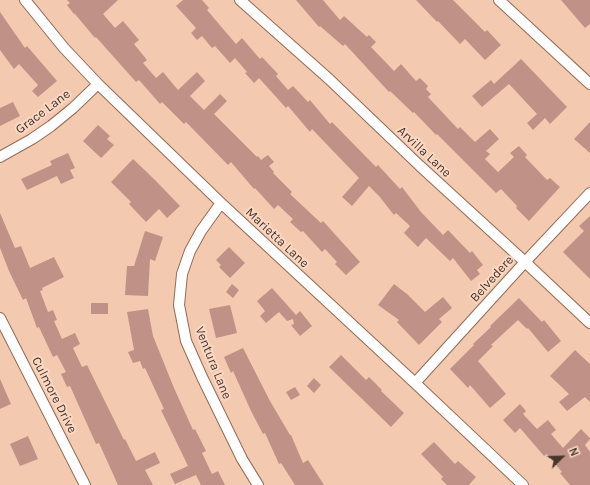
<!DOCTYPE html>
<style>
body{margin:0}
#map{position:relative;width:590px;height:485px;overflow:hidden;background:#f3c9af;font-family:Karla,sans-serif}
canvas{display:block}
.north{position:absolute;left:542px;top:437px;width:40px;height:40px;-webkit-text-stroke:3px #fad8c3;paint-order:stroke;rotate:67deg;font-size:11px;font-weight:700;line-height:16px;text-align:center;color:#47362c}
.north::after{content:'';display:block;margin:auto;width:14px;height:18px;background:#47362c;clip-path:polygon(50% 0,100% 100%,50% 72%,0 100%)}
</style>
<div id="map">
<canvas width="590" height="485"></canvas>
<div class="north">N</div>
</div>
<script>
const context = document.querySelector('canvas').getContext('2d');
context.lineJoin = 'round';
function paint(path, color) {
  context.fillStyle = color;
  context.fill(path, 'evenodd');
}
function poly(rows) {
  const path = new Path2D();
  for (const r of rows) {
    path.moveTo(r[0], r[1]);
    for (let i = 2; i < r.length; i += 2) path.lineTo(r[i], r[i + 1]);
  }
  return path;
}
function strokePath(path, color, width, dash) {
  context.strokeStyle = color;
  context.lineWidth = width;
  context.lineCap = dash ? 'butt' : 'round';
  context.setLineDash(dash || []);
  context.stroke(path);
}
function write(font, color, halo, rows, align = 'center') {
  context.font = font + ' Karla,sans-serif';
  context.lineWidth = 4;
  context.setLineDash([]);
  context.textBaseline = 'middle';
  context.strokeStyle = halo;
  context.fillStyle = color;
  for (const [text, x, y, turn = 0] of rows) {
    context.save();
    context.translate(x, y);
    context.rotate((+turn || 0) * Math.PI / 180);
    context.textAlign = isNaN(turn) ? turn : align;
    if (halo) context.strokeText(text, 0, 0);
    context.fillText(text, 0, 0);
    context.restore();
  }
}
const building = poly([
 [67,0,118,0,103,14,115,28,123,21,139,40,134,44,147,60,143,63,156,78,163,72,178,90,197,72,205,81,190,96,204,110,220,94,227,101,214,114,257,157,258,156,261,160,268,155,274,162,269,166,274,172,273,173,292,192,290,194,321,223,323,221,360,262,346,275,335,264,337,262,325,249,322,252,303,231,301,232,290,222,293,219,278,205,274,209,255,188,254,189,231,162,228,165,186,122,184,124,162,102,160,104,139,80,136,82,96,37,95,38,75,14,74,14,67,5,70,3],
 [183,0,202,0,209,8,207,10,236,44,242,38,260,59,262,57,278,74,276,76,288,90,293,86,308,102,310,100,330,124,332,122,376,167,378,165,400,189,402,187,421,212,443,235,448,230,470,253,472,251,483,265,477,270,480,274,471,281,453,258,450,261,426,238,418,247,404,233,410,226,396,213,394,215,379,196,369,186,352,206,342,197,359,178,312,129,310,132,288,106,286,108,259,78,254,83,245,73,247,72,235,58,230,63,215,46,212,48,202,36,197,40,191,33,196,28,176,6],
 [296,0,323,0,340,20,344,16,367,37,369,35,376,42,371,47,394,71,401,64,416,81,420,78,428,86,426,89,431,94,428,97,458,129,460,127,475,142,490,129,499,139,486,151,490,154,485,159,498,172,514,157,510,153,519,146,527,155,525,157,547,180,550,178,560,187,529,221,516,208,517,206,501,189,496,193,437,134,436,135,414,112,413,113,390,91,389,92,345,44,343,46,320,26,319,27],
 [416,0,453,0,485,32,487,30,501,45,485,60,465,39,460,44,438,21,437,22],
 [561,0,590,0,590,24,585,28],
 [0,12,25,48,27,46,57,81,38,97,32,91,38,85,19,64,14,69,0,50],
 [521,59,567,107,550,124,545,118,533,130,527,123,537,114,509,84,482,107,472,96,491,80,494,84],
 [13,102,20,116,0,126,0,108],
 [590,122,590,153,574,139],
 [98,125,110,136,107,139,114,145,101,158,83,141],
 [68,153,75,168,70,170,74,178,61,184,57,176,27,190,21,179,52,165,50,161],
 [133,159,155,180,180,206,167,218,159,209,146,222,129,204,131,202,111,182],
 [0,213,15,248,21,246,30,268,54,257,64,277,42,288,43,290,40,291,48,312,53,310,57,320,54,321,62,339,75,333,80,344,73,348,82,367,87,365,124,440,125,439,136,461,155,452,160,463,145,470,153,485,118,485,99,443,96,444,70,386,67,387,61,374,66,372,57,355,53,357,39,327,37,328,26,298,23,300,9,271,0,248],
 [590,216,590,279,563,252,584,231,579,226],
 [145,231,163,237,155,261,150,259,148,296,125,295,127,266,134,266],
 [229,247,245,263,230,278,219,267,221,265,216,260],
 [232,284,239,290,233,298,226,292],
 [394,284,407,294,425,312,443,297,452,308,439,319,442,322,419,345,397,322,399,320,378,305],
 [272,288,296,315,300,311,312,326,300,336,291,325,294,324,293,319,287,321,279,312,266,323,260,316,265,311,257,301],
 [519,298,542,322,544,320,561,341,548,352,528,328,527,329,518,320,491,345,493,346,478,361,506,394,490,408,470,385,468,388,450,369,474,345,473,344,491,327,490,326],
 [91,303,108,303,108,314,91,314],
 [230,305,237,333,216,338,209,309],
 [148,309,153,336,174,388,193,430,195,429,206,451,202,453,212,474,218,471,225,485,201,485,196,475,175,484,170,474,188,466,161,410,164,409,145,368,143,369,140,361,133,363,128,352,134,350,127,312],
 [243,348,270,401,290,435,291,435,303,463,308,460,324,485,295,485,281,463,279,464,265,433,263,434,251,411,233,371,231,373,224,357],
 [575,350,590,364,590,402,585,397,567,411,559,402,569,394,550,376],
 [341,355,366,380,369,377,382,390,381,391,404,413,391,427,329,367],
 [314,378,321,385,314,393,307,386],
 [0,379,11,404,0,409],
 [295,387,300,395,291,400,286,392],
 [520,404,526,411,523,414,537,429,548,420,556,430,551,434,563,448,581,429,590,438,590,439,585,445,590,452,590,485,570,485,560,473,562,472,547,454,544,456,520,428,515,433,503,420],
 [28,436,38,459,20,466,10,444],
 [434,442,455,464,458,461,476,477,469,485,447,485,441,479,443,477,421,454]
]);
const minor = poly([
 [25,0,64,48,98,84,221,203,415,383,523,485],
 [240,0,329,79,420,166,525,262,590,323],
 [499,0,590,84],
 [0,157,32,139,51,126,73,108,98,84],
 [221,203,201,231,190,251,182,274,179,305,186,341,202,377,242,459,258,485],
 [0,318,85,485],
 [415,383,525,262,590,193]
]);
const streetNames = [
 ["Grace Lane",43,112,-37],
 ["Arvilla Lane",424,152,43],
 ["Marietta Lane",277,238,43],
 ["Belvedere",492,279,-48],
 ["Ventura Lane",213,363,68],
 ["Culmore Drive",54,395,63]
];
paint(building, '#c09287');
strokePath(minor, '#916c55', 12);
strokePath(minor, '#fff', 10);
write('13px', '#47362c', '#fad8c3', streetNames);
</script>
